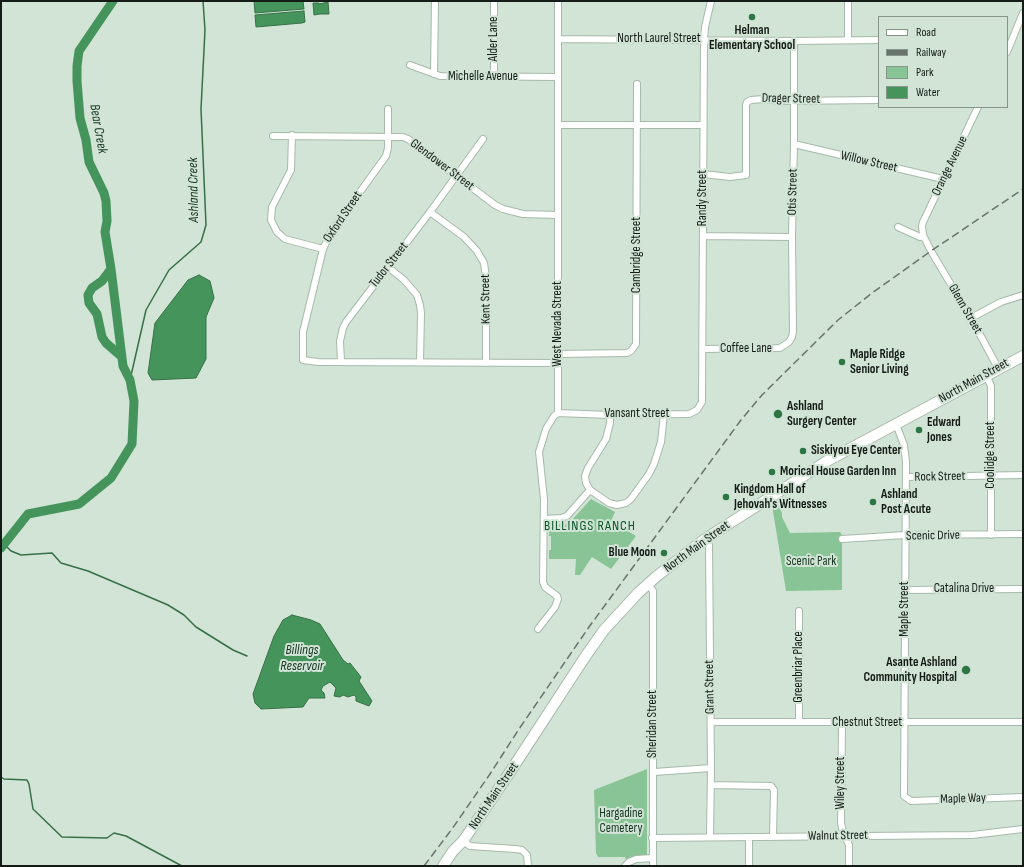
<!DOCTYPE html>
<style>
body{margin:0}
#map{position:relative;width:1024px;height:867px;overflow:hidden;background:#d1e4d5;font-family:"Sofia Sans Condensed",sans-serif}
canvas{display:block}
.frame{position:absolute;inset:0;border:2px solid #151c17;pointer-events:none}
.legend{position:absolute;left:878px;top:16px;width:130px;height:92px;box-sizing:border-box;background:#d1e4d5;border:1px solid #869489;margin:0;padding:5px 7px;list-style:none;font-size:12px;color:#151c17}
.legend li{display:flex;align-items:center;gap:8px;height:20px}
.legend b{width:20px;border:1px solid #869489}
</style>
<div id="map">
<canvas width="1024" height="867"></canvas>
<div class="frame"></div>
<ul class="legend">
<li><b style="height:5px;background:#fff"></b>Road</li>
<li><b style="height:5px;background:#68746b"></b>Railway</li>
<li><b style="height:11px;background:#88c495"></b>Park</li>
<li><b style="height:11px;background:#45945c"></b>Water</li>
</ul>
</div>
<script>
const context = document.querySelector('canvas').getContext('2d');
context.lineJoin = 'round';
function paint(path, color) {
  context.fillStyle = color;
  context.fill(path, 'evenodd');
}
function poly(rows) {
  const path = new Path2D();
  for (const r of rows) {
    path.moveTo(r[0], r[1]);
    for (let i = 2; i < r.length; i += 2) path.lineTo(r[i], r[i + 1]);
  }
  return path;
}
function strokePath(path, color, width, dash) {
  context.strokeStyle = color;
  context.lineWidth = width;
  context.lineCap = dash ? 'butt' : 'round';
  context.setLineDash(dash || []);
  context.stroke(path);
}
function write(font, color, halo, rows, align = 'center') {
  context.font = font + ' "Sofia Sans Condensed",sans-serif';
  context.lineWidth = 4;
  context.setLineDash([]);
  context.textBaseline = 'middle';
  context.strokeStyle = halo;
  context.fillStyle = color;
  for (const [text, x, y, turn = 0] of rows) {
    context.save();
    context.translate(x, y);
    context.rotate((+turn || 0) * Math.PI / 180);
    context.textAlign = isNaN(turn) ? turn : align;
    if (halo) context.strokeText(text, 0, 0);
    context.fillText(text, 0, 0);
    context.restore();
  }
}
const green = poly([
 [591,499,615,512,611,521,636,536,611,569,592,557,580,575,575,575,576,559,549,559,549,550,551,550,551,536,549,536,550,525,566,524,571,521],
 [777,502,782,513,782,517,790,533,840,532,842,535,842,590,786,591,772,505],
 [647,769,647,856,626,860,625,857,598,857,596,853,594,790]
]);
const water = poly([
 [254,1,303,1,304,9,255,13,254,1],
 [328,2,329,14,320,14,314,15,313,3,319,3,319,4,328,2],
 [304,11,305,22,302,23,256,27,255,15,304,11],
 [199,275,210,281,214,298,206,317,206,359,196,378,152,380,148,373,155,323,188,280,199,275],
 [292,615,311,620,320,624,343,660,348,664,350,663,361,677,359,681,372,701,369,706,356,701,356,697,354,695,348,697,343,695,340,697,334,696,336,688,330,682,323,686,321,690,324,693,325,698,309,698,303,707,261,709,255,703,253,694,274,636,283,620,292,615]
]);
const stream = poly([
 [130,380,146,310,169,270,201,242,206,225,201,109,205,30,203,1],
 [4,544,11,551,21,555,52,553,61,563,88,571,168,605,184,615,196,627,233,650,247,656],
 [1,777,4,779,27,780,29,784,33,809,62,837,107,838,114,833,126,836,182,866]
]);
const river = poly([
 [111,269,102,281,92,288,88,295,89,303,97,314,102,337,106,343,121,356],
 [1,548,28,514,79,504,111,478,132,444,134,401,130,380,123,366,111,269,105,232,107,221,106,201,104,193,89,162,86,140,80,118,77,81,77,66,79,51,113,1]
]);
const minor = poly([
 [558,39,794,41,879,40],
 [848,40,848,1],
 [1007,52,1023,13],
 [410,65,440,76,558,77],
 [434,74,435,1],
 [494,77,494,1],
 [978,107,923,222,922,226,923,235,931,251,971,318,998,368],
 [388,109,388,148,386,156,331,232,323,249,303,332,303,360,318,362,558,363],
 [558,125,703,125],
 [292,135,291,170,272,207,271,220,277,232,285,239,323,249],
 [273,136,403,137,408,139,495,205,503,209,523,214,557,215],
 [794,144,943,179],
 [703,174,730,177,746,175,746,105,747,102,751,100,763,99,782,101,879,100],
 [430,212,464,237,477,251,484,263,486,278,486,363],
 [898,227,920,237,923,235],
 [703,236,792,237],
 [388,267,404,280,417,295,420,305,421,313,420,362],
 [971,318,1001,302,1023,295],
 [702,349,780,348,789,342,792,337,793,331,792,237,794,144,794,41],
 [558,354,627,353,631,351,636,344,637,84],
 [341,362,340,341,343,328,346,322,430,212,483,139],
 [986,375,991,386,991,535],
 [558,413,610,415,689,414,697,410,702,402,704,39,705,27,711,1],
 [610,415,610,423,606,439,588,468,585,476,586,483,590,490,609,503,617,505,626,503,631,499,649,474,654,464,661,442,664,414],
 [896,424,904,445,906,462,904,796,911,801,1023,797],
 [906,477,1023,475],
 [544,519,561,518,567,516,590,490],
 [705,539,709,545,711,768,710,837],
 [842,539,905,535,1023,534],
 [648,584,653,591,653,866],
 [905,590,1023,589],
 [538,629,555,607,558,599,557,596,545,587,543,582,544,499,539,452,546,429,554,416,558,413,558,1],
 [711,722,1023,722],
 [799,722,799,611],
 [842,723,841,823,843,832,849,845,849,866],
 [654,772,711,768],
 [711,785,771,786,774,790,773,837],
 [652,838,972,835,1023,829],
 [749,838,749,866],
 [463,841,470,846,515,849,522,850,527,855,528,866],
 [625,866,629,862,636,859,653,858]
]);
const primary = poly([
 [443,866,453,851,463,841,510,772,585,657,604,630,638,593,657,576,705,539,827,461,1023,356]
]);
const rail = poly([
 [424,866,452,829,490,774,519,729,589,627,741,420,762,395,838,320,872,293,931,251,1023,189]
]);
const markers = [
 [752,17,4,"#2c7644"],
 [842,362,4,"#2c7644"],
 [778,414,5,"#2c7644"],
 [919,430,4,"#2c7644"],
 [803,451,4,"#2c7644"],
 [772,472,4,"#2c7644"],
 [726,497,4,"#2c7644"],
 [873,502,4,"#2c7644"],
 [664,553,4,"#2c7644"],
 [966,670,5,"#2c7644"]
];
const poiNames = [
 ["Helman",752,31,"center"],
 ["Elementary School",752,46,"center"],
 ["Maple Ridge",850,355],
 ["Senior Living",850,370],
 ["Ashland",787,407],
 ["Surgery Center",787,422],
 ["Edward",927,423],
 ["Jones",927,438],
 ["Siskiyou Eye Center",811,451],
 ["Morical House Garden Inn",780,472],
 ["Kingdom Hall of",734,490],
 ["Jehovah's Witnesses",734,505],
 ["Ashland",881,495],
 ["Post Acute",881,510],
 ["Blue Moon",656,553,"right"],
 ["Asante Ashland",957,663,"right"],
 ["Community Hospital",957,678,"right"]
];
const streetNames = [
 ["Alder Lane",494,39,-90],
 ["North Laurel Street",659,39],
 ["Michelle Avenue",483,77],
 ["Drager Street",791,99,1],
 ["Willow Street",869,162,13],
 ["Glendower Street",442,165,37],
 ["Orange Avenue",950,166,-64],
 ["Otis Street",793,192,-89],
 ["Randy Street",703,198,-90],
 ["Oxford Street",343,217,-56],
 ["Cambridge Street",637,255,-90],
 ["Tudor Street",389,265,-52],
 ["Kent Street",486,299,-91],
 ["Glenn Street",965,309,60],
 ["West Nevada Street",558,324,-90],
 ["Coffee Lane",746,349],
 ["North Main Street",974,381,-29],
 ["Vansant Street",637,414],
 ["Coolidge Street",991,455,-90],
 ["Rock Street",940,477,-1],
 ["Scenic Drive",933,536,-1],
 ["North Main Street",697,547,-36],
 ["Catalina Drive",964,589],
 ["Maple Street",905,609,-90],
 ["Greenbriar Place",799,667,-90],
 ["Grant Street",710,687,-91],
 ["Chestnut Street",867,723],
 ["Sheridan Street",653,724,-90],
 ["Wiley Street",841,783,-90],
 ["North Main Street",494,796,-56],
 ["Maple Way",963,799,-2],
 ["Walnut Street",838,836,-1]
];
const parkNames = [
 ["Scenic Park",811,562],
 ["Hargadine",621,814],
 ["Cemetery",621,829]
];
const waterNames = [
 ["Bear Creek",98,129,80],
 ["Ashland Creek",194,190,-91],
 ["Billings",302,650],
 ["Reservoir",302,666]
];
const neighbourhoodNames = [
 ["BILLINGS RANCH",590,526]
];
paint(green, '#88c495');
paint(water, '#45945c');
strokePath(water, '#377047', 1);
strokePath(stream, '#377047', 1.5);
strokePath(river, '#45945c', 9);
strokePath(minor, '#a7b9aa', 8);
strokePath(primary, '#a7b9aa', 12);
strokePath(minor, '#fff', 6);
strokePath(primary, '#fff', 10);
strokePath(rail, '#68746b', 1.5, [8, 4]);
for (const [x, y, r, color] of markers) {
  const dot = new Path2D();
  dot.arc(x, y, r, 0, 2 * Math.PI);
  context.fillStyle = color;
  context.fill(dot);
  strokePath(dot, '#d1e4d5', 1.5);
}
write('bold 13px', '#151c17', '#d1e4d5', poiNames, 'left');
write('13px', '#151c17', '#d1e4d5', streetNames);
write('13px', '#13341d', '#d1e4d5', parkNames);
write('italic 14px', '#13341d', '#d1e4d5', waterNames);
context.letterSpacing = '1px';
write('14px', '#0b5528', '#d1e4d5', neighbourhoodNames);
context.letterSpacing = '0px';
</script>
